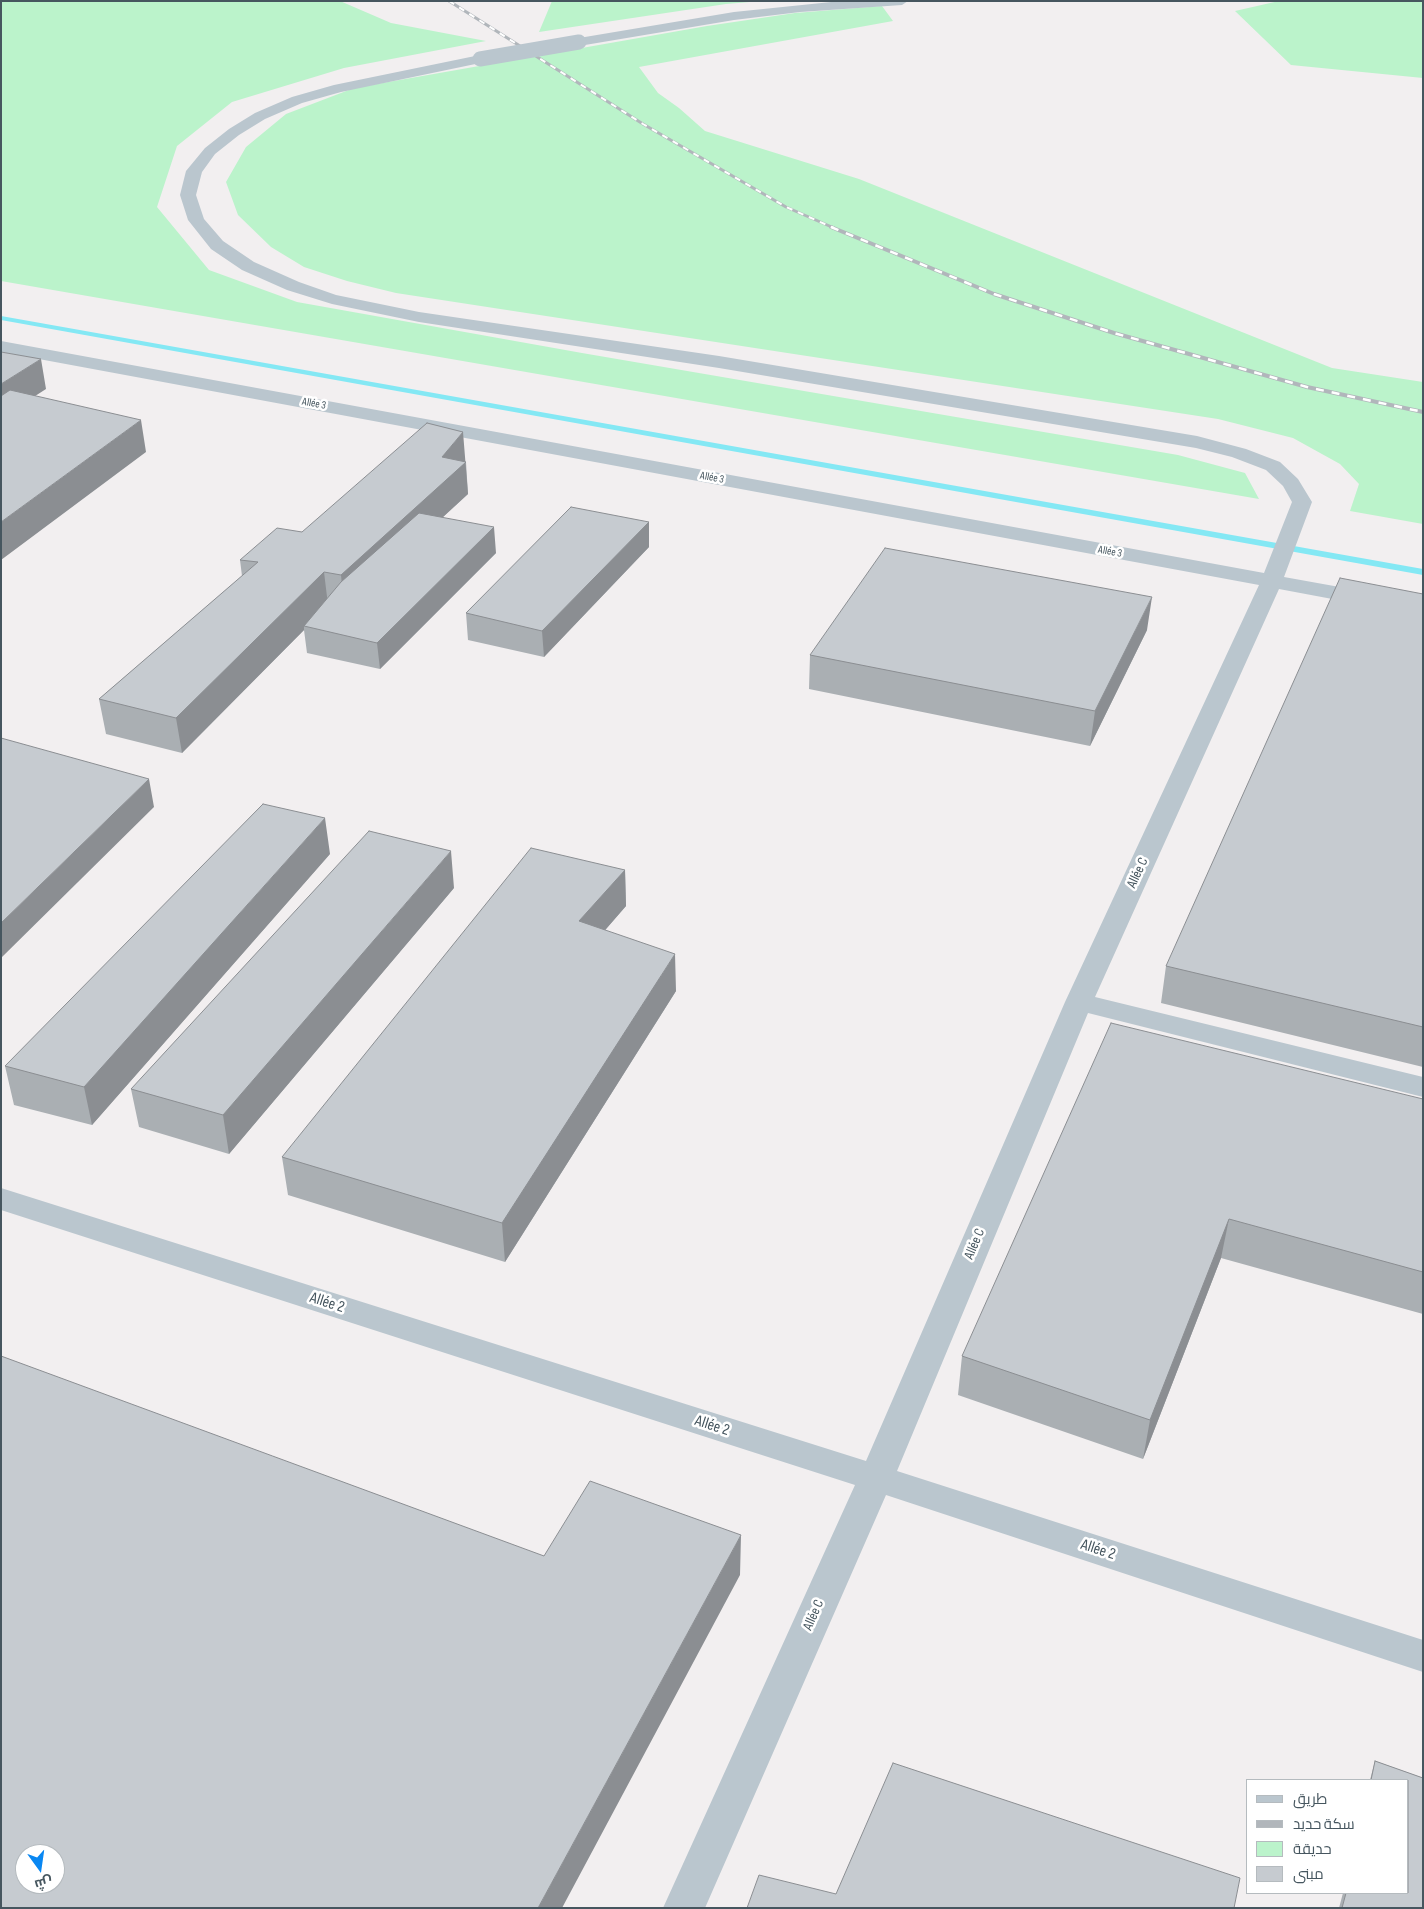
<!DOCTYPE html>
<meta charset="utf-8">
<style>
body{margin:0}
#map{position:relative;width:1424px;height:1909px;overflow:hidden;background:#f2eff0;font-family:"Sofia Sans Condensed",Cairo,sans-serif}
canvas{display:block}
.frame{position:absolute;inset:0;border:2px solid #46565f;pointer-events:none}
.legend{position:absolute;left:1246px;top:1779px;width:162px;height:115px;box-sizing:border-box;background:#fff;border:1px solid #b5bbbf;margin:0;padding:6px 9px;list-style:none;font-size:15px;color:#46565f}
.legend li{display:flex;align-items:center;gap:10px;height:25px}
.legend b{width:25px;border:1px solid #b5bbbf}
.north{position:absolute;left:15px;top:1844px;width:50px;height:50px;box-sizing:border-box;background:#fff;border:1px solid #b5bbbf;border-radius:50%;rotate:166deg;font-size:14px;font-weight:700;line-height:20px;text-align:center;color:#46565f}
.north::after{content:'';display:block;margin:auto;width:18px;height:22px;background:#0987f2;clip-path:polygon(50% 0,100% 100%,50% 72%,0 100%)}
</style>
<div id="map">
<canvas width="1424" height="1909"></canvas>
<div class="frame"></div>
<ul class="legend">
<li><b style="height:6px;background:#bac6ce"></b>طريق</li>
<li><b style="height:6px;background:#b1b6bb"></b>سكة حديد</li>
<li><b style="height:14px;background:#bbf3cb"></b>حديقة</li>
<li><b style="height:14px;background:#c6cbd0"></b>مبنى</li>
</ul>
<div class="north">ش</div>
</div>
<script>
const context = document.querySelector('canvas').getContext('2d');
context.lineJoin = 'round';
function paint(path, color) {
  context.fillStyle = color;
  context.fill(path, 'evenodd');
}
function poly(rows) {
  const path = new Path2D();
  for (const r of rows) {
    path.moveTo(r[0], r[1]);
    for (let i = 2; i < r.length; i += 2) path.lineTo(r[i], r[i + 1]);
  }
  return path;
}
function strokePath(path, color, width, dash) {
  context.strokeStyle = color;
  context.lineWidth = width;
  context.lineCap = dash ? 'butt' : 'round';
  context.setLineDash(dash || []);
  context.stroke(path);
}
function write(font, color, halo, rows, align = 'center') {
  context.font = font + ' "Sofia Sans Condensed",sans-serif';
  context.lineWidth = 5;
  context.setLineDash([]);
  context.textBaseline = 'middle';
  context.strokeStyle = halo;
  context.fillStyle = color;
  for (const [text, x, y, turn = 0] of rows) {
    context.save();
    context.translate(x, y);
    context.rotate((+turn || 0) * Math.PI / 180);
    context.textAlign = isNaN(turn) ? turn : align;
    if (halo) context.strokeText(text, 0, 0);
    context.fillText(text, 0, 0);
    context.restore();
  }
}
const green = poly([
 [1,1,340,1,391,23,486,41,344,68,232,102,177,146,157,207,209,270,297,302,582,353,1178,455,1245,473,1259,499,1,281],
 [552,1,762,1,726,4,539,32],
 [1279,1,1423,1,1423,78,1291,65,1235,11],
 [882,6,893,21,639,67,658,93,679,108,705,131,859,179,1332,368,1423,382,1423,524,1350,511,1359,484,1340,464,1293,438,1218,419,396,293,347,281,304,267,271,247,238,215,226,182,246,147,286,114,354,88,707,26,795,13]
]);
const stream = poly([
 [1,316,1423,569,1423,575,1,320,1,316]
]);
const minor = poly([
 [841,1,908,1,902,5,800,12,734,20,579,46,572,42,579,38,734,12,841,1],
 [480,55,485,56,487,59,485,62,341,92,302,103,265,119,239,135,215,154,202,172,196,195,204,219,223,241,254,262,299,282,336,295,419,312,719,356,1197,436,1246,449,1280,462,1298,479,1312,502,1284,577,1423,602,1423,616,1279,589,1095,997,1423,1077,1423,1097,1088,1013,897,1471,1423,1640,1423,1672,886,1495,705,1908,663,1908,855,1485,1,1210,1,1188,866,1461,1065,1002,1259,585,1,352,1,341,1264,573,1292,502,1283,486,1266,470,1232,457,1196,448,719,368,419,322,332,304,287,290,242,270,211,249,188,220,180,195,186,171,205,148,229,129,255,113,292,97,334,85,480,55]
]);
const railFar1 = poly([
 [449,1,643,124,786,207,834,228]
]);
const rail = poly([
 [831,227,994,294,1114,333,1307,387,1423,412]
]);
const minorBridge = poly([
 [480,59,579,42]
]);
const wall = poly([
 [465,462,466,462,468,494,443,517,496,553,380,669,307,653,304,630,182,753,106,734,99,699,242,576,240,560,302,532],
 [649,522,649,547,544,657,468,640,466,613],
 [1423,594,1423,1067,1161,1003,1166,966],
 [1147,630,1090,746,809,689,810,655],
 [330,854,92,1125,14,1105,5,1066],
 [625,870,626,906,605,930,676,991,505,1262,288,1195,282,1157],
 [454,888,229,1154,139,1127,131,1089],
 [1423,1099,1423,1314,1221,1258,1143,1459,958,1395,962,1356],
 [1375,1761,1423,1778,1423,1908,1339,1908,1343,1893,1408,1893,1408,1780,1370,1780]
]);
const shadedWall = poly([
 [41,359,46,389,1,418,1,384],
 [141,420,146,452,1,560,1,522],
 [463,432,468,494,344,608,341,575],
 [649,522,649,547,544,657,542,631],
 [494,527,496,553,380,669,377,643],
 [324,572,328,605,304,626,304,630,182,753,176,718],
 [1152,597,1147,630,1090,746,1095,711],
 [149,779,154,807,1,958,1,923],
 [325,818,330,854,92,1125,84,1087],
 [451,851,454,888,229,1154,223,1115],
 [625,870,626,906,581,958,579,921],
 [675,954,676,991,505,1262,502,1223],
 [1229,1219,1221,1258,1143,1459,1150,1420],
 [741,1535,740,1575,562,1908,538,1908]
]);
const building = poly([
 [1,352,41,359,1,384,1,352],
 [10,390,141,420,1,522,1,396,10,390],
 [427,423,463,432,442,457,466,462,341,575,324,572,176,718,99,699,258,562,240,560,277,528,302,532,427,423],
 [571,507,649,522,542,631,466,613,571,507],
 [419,513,494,527,377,643,304,626,341,582,419,513],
 [885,548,1152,597,1095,711,810,655,885,548],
 [1340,578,1423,594,1423,1027,1166,966,1340,578],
 [1,738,149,779,1,923,1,738],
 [263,804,325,818,84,1087,5,1066,263,804],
 [369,831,451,851,223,1115,131,1089,369,831],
 [531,848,625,870,579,921,675,954,502,1223,282,1157,531,848],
 [1111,1023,1423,1099,1423,1272,1229,1219,1150,1420,962,1356,1111,1023],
 [1,1356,544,1556,590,1481,741,1535,538,1908,1,1908,1,1356],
 [25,1854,55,1854,55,1884,25,1884,25,1854],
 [1375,1761,1423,1778,1423,1908,1342,1908,1346,1893,1408,1893,1408,1780,1371,1780,1375,1761],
 [893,1763,1240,1878,1234,1908,747,1908,759,1875,836,1894,893,1763]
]);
const farStreetnames = [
 ["Allée 3",314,404,11],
 ["Allée 3",712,478,11],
 ["Allée 3",1110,552,11]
];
const streetNames = [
 ["Allée C",1138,873,-65],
 ["Allée C",975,1244,-67],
 ["Allée C",814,1615,-66]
];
const nearStreetnames = [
 ["Allée 2",327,1303,18],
 ["Allée 2",712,1426,18],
 ["Allée 2",1098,1550,18]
];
paint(green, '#bbf3cb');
paint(stream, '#84e8f4');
paint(minor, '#bac6ce');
strokePath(railFar1, '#b1b6bb', 3);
strokePath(rail, '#b1b6bb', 4);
strokePath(railFar1, '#fff', 2, [6]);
strokePath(rail, '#fff', 2.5, [8]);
strokePath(minorBridge, '#bac6ce', 15);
paint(wall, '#aaafb3');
paint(shadedWall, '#8b8e92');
paint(building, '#c6cbd0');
strokePath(building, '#8b8e92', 1);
write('11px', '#46565f', '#fff', farStreetnames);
write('14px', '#46565f', '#fff', streetNames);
write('16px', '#46565f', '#fff', nearStreetnames);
</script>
